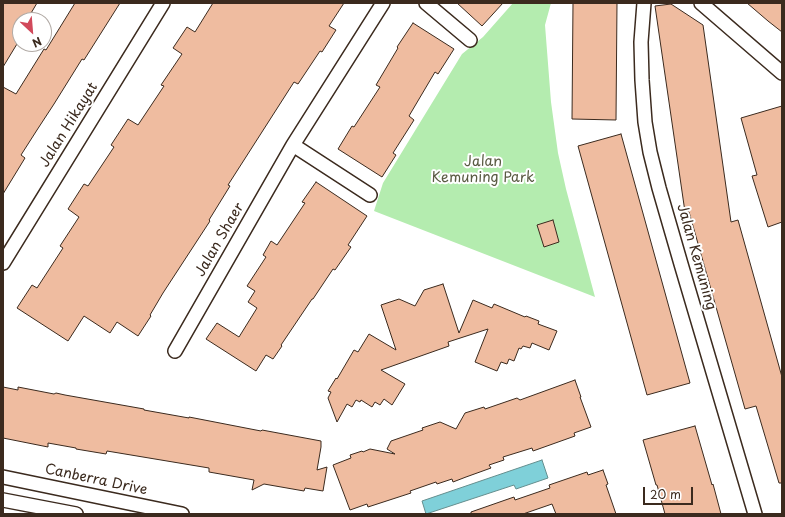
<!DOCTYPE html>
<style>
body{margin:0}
#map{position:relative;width:785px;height:517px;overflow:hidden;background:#fff;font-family:"Playpen Sans",sans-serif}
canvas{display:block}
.frame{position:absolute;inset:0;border:4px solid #3b2a1e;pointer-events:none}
.north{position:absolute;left:12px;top:12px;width:40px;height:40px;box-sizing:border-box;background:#fff;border:1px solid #b1aaa5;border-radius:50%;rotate:154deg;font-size:11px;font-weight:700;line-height:16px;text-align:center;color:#3b2a1e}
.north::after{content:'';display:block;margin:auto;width:14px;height:18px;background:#d1495b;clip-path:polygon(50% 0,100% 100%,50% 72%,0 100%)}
.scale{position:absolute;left:643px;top:487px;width:50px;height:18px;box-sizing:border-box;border:2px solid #3b2a1e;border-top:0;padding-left:5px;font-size:12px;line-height:14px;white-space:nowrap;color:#3b2a1e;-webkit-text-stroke:3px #fff;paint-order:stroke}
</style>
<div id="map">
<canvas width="785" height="517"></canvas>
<div class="frame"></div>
<div class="north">N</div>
<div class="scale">20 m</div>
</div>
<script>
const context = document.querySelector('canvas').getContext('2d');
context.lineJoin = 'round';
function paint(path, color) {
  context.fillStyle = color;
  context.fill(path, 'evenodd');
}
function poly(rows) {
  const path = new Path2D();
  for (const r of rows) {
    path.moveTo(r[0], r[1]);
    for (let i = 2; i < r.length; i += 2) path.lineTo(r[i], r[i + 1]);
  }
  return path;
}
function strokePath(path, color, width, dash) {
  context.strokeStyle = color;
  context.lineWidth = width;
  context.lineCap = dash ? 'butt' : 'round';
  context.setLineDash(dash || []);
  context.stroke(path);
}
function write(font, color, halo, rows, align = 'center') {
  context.font = font + ' "Playpen Sans",sans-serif';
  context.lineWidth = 4;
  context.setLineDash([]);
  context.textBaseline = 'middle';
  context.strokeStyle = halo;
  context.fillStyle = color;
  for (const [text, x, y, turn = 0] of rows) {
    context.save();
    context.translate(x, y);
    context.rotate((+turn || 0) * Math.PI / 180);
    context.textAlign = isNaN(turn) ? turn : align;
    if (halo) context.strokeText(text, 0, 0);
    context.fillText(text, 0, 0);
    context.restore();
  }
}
const green = poly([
 [513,3,551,3,545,25,551,102,558,153,566,189,595,297,374,211,383,183,462,54,483,37]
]);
const water = poly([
 [542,460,548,478,516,489,514,485,426,514,422,501,542,460]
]);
const building = poly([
 [3,3,37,3,27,20,20,20,20,39,3,67,3,3],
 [75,3,120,3,84,60,82,59,54,104,37,130,21,155,25,158,3,194,3,87,16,94,44,49,46,50,75,3],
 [213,3,344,3,329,26,336,30,322,52,320,51,298,84,294,82,228,185,230,186,209,220,210,221,163,293,150,315,151,316,138,336,117,322,110,333,84,316,68,341,17,308,32,285,37,288,63,248,60,246,79,217,68,209,84,184,88,186,114,147,111,145,128,119,138,125,164,86,161,85,182,54,173,48,187,27,195,32,213,3],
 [457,3,503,3,482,26,457,3],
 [573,3,617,3,616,120,572,119,573,3],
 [747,3,782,3,782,32,768,21,747,3],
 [671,4,703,25,731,222,738,220,782,377,782,483,779,483,756,406,745,409,689,212,685,212,655,6,671,4],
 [413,23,454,49,438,74,435,72,409,116,414,120,393,153,396,155,382,177,338,149,352,126,354,127,380,87,376,85,398,48,397,47,413,23],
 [782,106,782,222,768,227,752,176,757,175,741,118,782,106],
 [621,134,690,383,647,395,578,146,621,134],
 [316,182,367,216,348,245,351,247,335,270,333,269,313,299,312,299,281,345,282,346,273,359,266,355,256,371,206,339,217,323,239,337,257,308,248,302,255,291,247,286,266,257,263,255,271,241,277,245,305,203,302,202,316,182],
 [553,220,559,242,544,247,537,225,553,220],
 [443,284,459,333,473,300,492,308,494,304,525,317,526,316,539,321,538,324,557,331,549,350,532,343,530,348,523,346,521,349,519,348,514,361,509,359,507,364,501,362,497,371,475,362,488,329,448,342,449,346,381,370,405,384,392,405,384,399,380,405,375,402,372,407,361,400,360,402,356,400,352,407,347,404,337,422,328,398,331,392,328,391,336,378,337,379,354,350,358,352,369,334,396,350,381,305,399,299,415,306,424,290,443,284],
 [575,380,581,397,580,397,591,427,574,433,575,436,533,451,532,448,503,457,504,460,489,465,491,468,466,477,453,482,452,479,437,484,436,482,410,491,411,493,368,507,367,504,350,510,333,465,351,458,350,455,362,451,363,452,370,449,395,454,387,449,391,441,423,430,422,428,440,422,456,429,465,413,484,407,485,409,517,398,520,400,575,380],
 [3,387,18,390,18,387,54,394,56,393,65,395,144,409,144,410,189,418,189,417,261,431,262,430,321,441,321,447,317,470,327,467,323,491,305,488,304,491,264,484,252,490,254,480,209,472,209,468,107,451,106,454,76,449,76,448,48,443,48,447,3,438,3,387],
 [695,426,712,485,713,484,721,514,665,514,657,485,656,485,643,440,695,426],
 [603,470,608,484,606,485,616,514,556,514,552,504,523,514,471,514,471,512,514,497,515,500,550,488,549,485,587,472,588,475,603,470]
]);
const minor = poly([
 [426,3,470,40],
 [644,3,641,42,642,80,645,122,650,152,659,188,681,264,755,514],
 [701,3,782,73],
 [293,145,370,195],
 [3,263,163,3],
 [175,351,293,145,383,3],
 [3,477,182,514],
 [3,500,76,514]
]);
const streetNames = [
 ["Jalan Hikayat",69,125,-58],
 ["Jalan Shaer",220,240,-60],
 ["Jalan Kemuning",696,257,74],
 ["Canberra Drive",96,480,12]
];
const parkNames = [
 ["Jalan",483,162],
 ["Kemuning Park",483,178]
];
paint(green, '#b4ecaf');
paint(water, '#7fd0d9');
strokePath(water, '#648e8e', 1);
paint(building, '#efbca0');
strokePath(building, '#3b2a1e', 1);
strokePath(minor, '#3b2a1e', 16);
strokePath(minor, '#fff', 13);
write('14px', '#3b2a1e', '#fff', streetNames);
write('14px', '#595a42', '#fff', parkNames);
</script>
